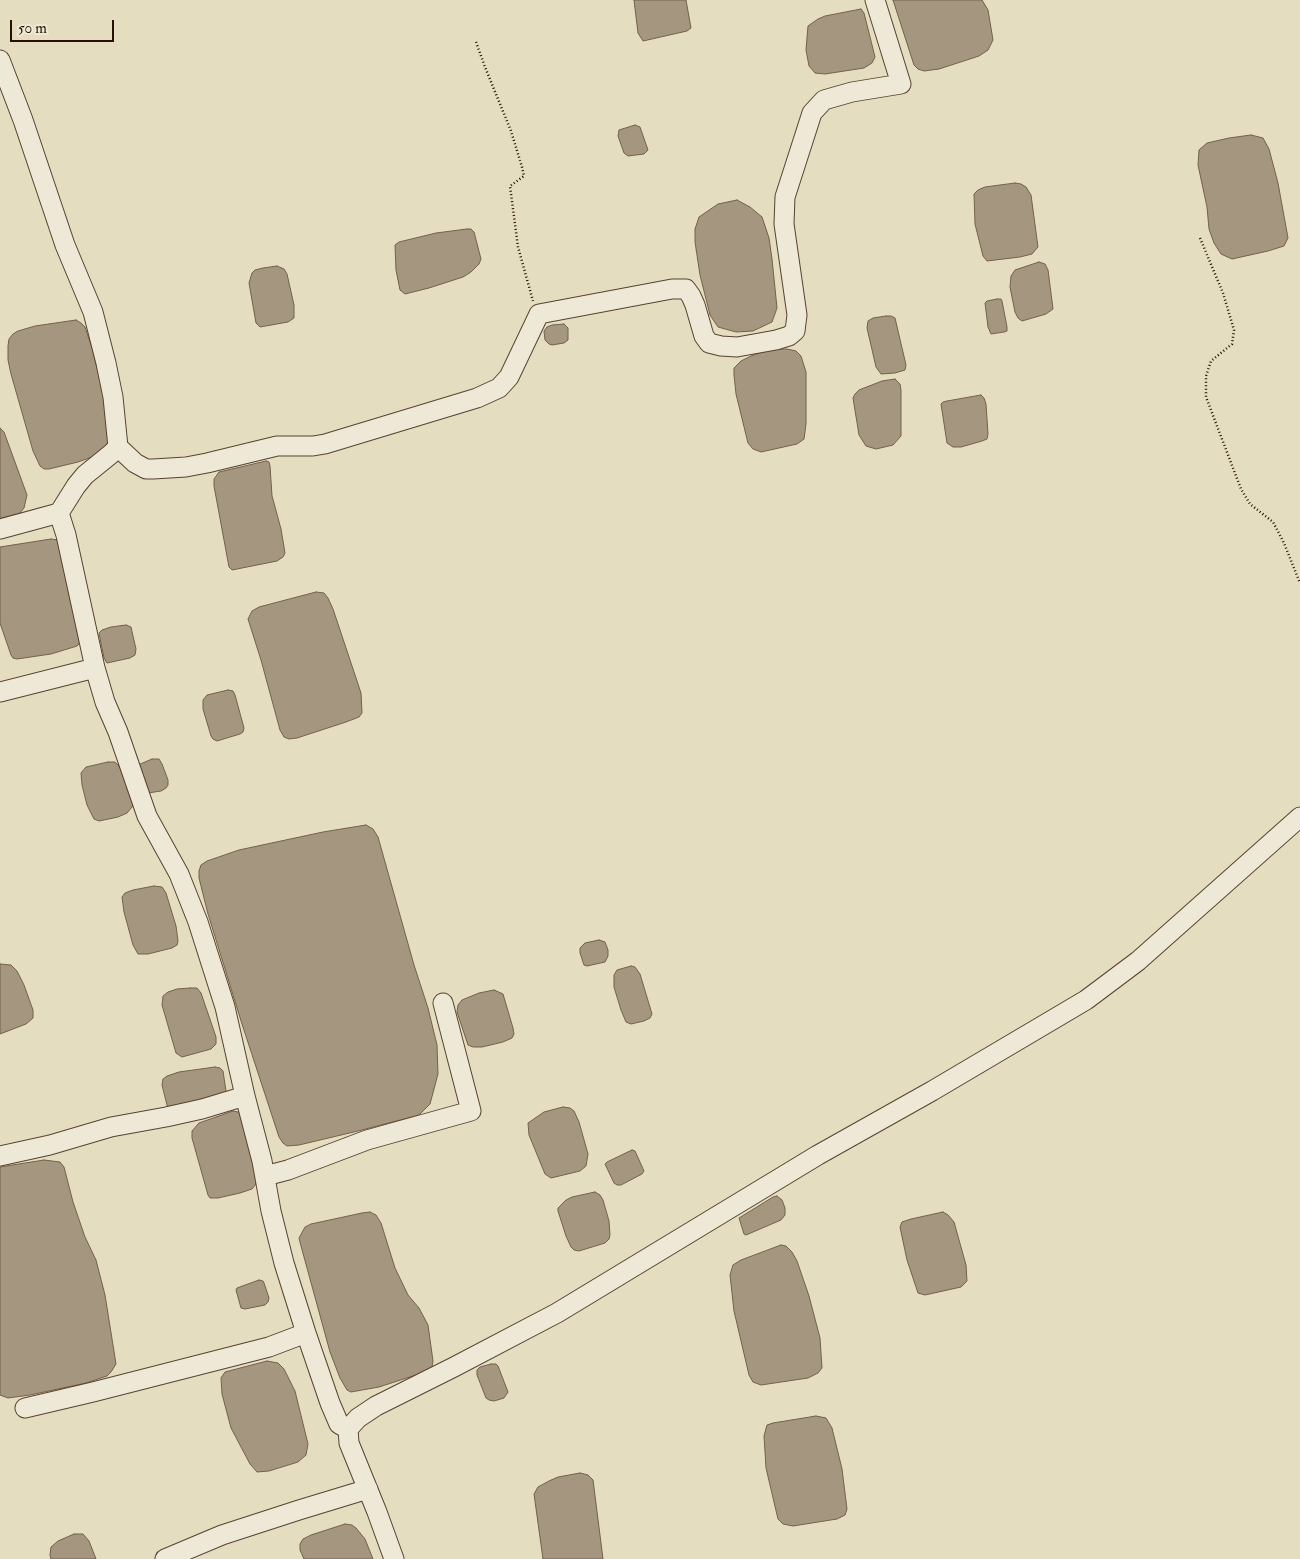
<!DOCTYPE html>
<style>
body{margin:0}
#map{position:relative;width:1300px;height:1559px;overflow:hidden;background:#e5ddc0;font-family:"IM FELL Double Pica",serif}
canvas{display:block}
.scale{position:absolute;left:10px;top:20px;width:104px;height:22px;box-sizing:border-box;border:2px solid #280e00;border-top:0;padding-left:6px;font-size:15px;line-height:18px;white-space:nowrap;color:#280e00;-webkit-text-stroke:4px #eee9d6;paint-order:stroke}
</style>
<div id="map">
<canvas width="1300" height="1559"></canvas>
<div class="scale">50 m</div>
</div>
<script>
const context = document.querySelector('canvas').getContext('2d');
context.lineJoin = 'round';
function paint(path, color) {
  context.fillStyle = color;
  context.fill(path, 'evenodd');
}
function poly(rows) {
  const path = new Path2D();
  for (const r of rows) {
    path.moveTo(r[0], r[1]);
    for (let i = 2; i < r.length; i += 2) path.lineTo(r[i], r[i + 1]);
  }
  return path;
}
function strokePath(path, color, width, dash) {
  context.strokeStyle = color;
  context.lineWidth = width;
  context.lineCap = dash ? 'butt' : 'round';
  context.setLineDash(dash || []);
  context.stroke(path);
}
const water = poly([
 [634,0,686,0,691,28,687,31,643,41,638,33,634,0],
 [893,0,982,0,988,10,993,40,988,50,979,56,939,69,924,71,918,69,914,65,893,0],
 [861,9,864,13,875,57,872,63,864,68,825,74,815,73,809,66,806,50,808,26,818,19,825,16,861,9],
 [635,125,640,127,648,150,644,154,628,156,624,153,618,136,619,130,635,125],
 [1251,135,1263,138,1269,149,1278,183,1288,238,1284,246,1268,251,1232,259,1221,254,1214,243,1209,229,1207,207,1198,165,1199,150,1207,143,1229,138,1251,135],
 [1015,183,1021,184,1026,187,1031,195,1038,247,1032,254,1020,257,987,261,983,256,975,224,974,194,978,190,985,187,1015,183],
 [737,200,750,207,762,217,769,238,772,259,777,308,772,322,753,331,736,332,718,327,710,315,700,275,695,242,695,229,699,217,718,204,737,200],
 [467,229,471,229,474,232,481,259,479,264,471,272,463,277,429,288,405,294,400,290,396,270,395,245,399,242,436,233,467,229],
 [1039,262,1045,264,1048,270,1053,309,1046,314,1022,321,1018,318,1015,312,1010,287,1011,276,1015,270,1039,262],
 [277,266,284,269,287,274,294,305,294,318,288,322,260,327,256,323,249,283,252,273,255,270,263,268,277,266],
 [997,299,1001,299,1002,301,1007,327,1007,331,1004,332,991,334,988,327,985,303,987,301,997,299],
 [886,316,891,316,895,318,906,365,905,370,895,373,881,374,876,367,867,328,868,321,873,318,886,316],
 [76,320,81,323,85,327,92,348,105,400,108,444,95,456,78,462,49,469,44,469,40,466,33,451,11,374,8,360,8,346,9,339,13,334,18,331,35,326,76,320],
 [564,324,568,328,568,340,564,343,552,345,549,344,545,340,544,331,547,327,552,325,564,324],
 [771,349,787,349,796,351,801,356,806,372,806,424,804,439,797,444,761,452,753,449,748,443,736,394,734,375,734,368,741,361,751,356,771,349],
 [895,379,900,384,901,390,901,436,893,445,876,449,866,446,859,435,853,398,855,394,859,390,882,381,895,379],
 [981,395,984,398,986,404,988,434,987,439,982,441,961,447,953,447,947,443,941,404,943,402,947,401,981,395],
 [0,428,4,432,27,495,24,508,19,514,11,518,0,521,0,428],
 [266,461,269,462,270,466,272,496,281,529,285,553,283,557,277,561,232,570,229,567,214,486,214,479,219,472,266,461],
 [51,539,58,540,80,639,79,644,77,646,51,654,17,659,13,658,11,655,0,623,0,547,51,539],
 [316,592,324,593,328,598,333,609,361,693,362,713,359,717,346,722,297,738,289,739,284,737,280,730,261,660,248,619,252,611,259,607,316,592],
 [126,625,131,627,133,636,136,649,135,655,130,658,107,663,104,658,99,633,102,630,111,627,126,625],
 [228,690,233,691,235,695,244,728,243,732,240,734,217,741,213,739,211,736,203,709,203,700,207,695,228,690],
 [152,759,159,759,162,764,168,780,168,785,166,788,161,791,148,793,138,765,152,759],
 [108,762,115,762,119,766,128,785,134,802,132,807,127,813,118,817,99,821,94,819,87,805,82,785,81,773,86,767,108,762],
 [366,825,373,829,378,837,414,965,428,1008,437,1045,438,1074,430,1104,419,1115,358,1131,299,1145,287,1146,283,1143,279,1137,242,1024,208,914,199,878,199,871,201,865,207,861,239,850,323,832,366,825],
 [154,886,162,887,166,893,176,926,178,941,177,945,172,948,148,954,138,954,133,945,124,912,122,897,125,893,133,890,154,886],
 [599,940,605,942,608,950,608,956,605,962,587,966,584,965,580,953,580,948,585,943,599,940],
 [0,964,11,965,17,971,24,985,33,1010,33,1018,26,1024,0,1034,0,964],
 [631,966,635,967,640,974,652,1014,650,1018,644,1021,631,1024,626,1022,621,1010,614,987,614,975,617,970,631,966],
 [190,988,197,988,201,993,216,1037,216,1044,211,1049,182,1057,176,1053,162,1005,163,996,168,992,177,989,190,988],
 [494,990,503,994,513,1028,514,1034,512,1038,503,1042,482,1047,473,1047,468,1045,457,1012,458,1005,462,1000,479,993,494,990],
 [215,1067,220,1068,223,1071,226,1091,223,1095,168,1109,162,1085,163,1079,167,1076,179,1072,215,1067],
 [563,1107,570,1108,574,1111,579,1122,588,1154,586,1166,580,1171,551,1178,545,1174,529,1135,528,1123,544,1112,563,1107],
 [233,1111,238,1112,242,1114,256,1175,256,1184,252,1189,240,1193,218,1198,210,1198,208,1195,192,1138,192,1131,199,1123,233,1111],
 [632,1150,635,1151,644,1171,642,1174,621,1185,617,1185,614,1183,605,1164,607,1162,632,1150],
 [44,1160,60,1162,64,1167,73,1202,85,1237,96,1260,105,1295,116,1364,111,1372,107,1376,86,1383,30,1395,8,1398,0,1395,0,1167,44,1160],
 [595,1192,600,1195,603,1200,609,1221,610,1235,609,1239,605,1243,579,1251,574,1250,571,1247,566,1236,558,1211,558,1208,566,1200,572,1197,595,1192],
 [777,1196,782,1200,785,1208,785,1215,781,1220,746,1235,744,1234,739,1218,773,1197,777,1196],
 [370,1212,376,1215,381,1223,395,1268,408,1295,419,1308,428,1325,433,1361,432,1367,422,1373,379,1387,351,1392,347,1390,340,1378,330,1352,301,1246,299,1238,305,1227,311,1224,362,1213,370,1212],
 [943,1212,948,1215,954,1222,966,1265,967,1281,961,1287,925,1295,918,1293,907,1260,900,1227,902,1222,911,1219,943,1212],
 [781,1245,786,1246,792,1252,797,1261,809,1296,820,1338,822,1368,818,1373,808,1378,761,1385,753,1382,749,1375,734,1311,730,1275,733,1265,741,1260,781,1245],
 [259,1280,263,1281,264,1283,269,1298,268,1302,265,1305,245,1309,241,1308,236,1290,237,1288,259,1280],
 [267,1361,278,1363,284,1369,295,1391,308,1444,306,1455,298,1462,269,1471,257,1472,250,1464,231,1428,222,1394,221,1378,225,1372,267,1361],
 [491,1364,496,1364,498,1366,508,1392,504,1398,494,1401,489,1400,486,1398,477,1375,477,1370,480,1367,491,1364],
 [816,1416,826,1418,832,1428,842,1469,847,1509,845,1515,837,1519,793,1526,783,1524,778,1519,766,1468,764,1436,767,1425,773,1423,816,1416],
 [580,1473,588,1475,593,1480,603,1559,543,1559,534,1494,538,1487,549,1481,558,1477,580,1473],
 [345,1524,352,1525,356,1528,365,1539,373,1559,304,1559,300,1550,300,1544,303,1539,311,1535,345,1524],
 [74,1534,83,1534,89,1541,96,1559,51,1559,50,1555,51,1547,58,1541,74,1534]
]);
const path = poly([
 [476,42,485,67,511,131,522,167,524,176,510,186,518,247,533,301],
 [1200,238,1223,293,1234,330,1232,344,1211,361,1206,376,1206,397,1241,489,1250,504,1273,522,1284,543,1300,583]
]);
const minor = poly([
 [0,60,23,120,65,245,93,312,106,363,113,397,118,447,111,454,85,475,76,486,59,513,0,529],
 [118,447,135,463,146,469,153,469,186,467,207,463,277,446,313,446,325,444,477,398,499,388,509,377,539,314,672,289,686,289,691,296,695,305,704,336,709,343,721,346,737,347,776,340,789,336,795,331,797,315,784,224,785,197,812,113,824,100,852,92,901,84,875,0],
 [59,513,66,535,95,668,105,702,118,732,147,816,179,874,198,922,225,1007,245,1096,262,1161,271,1211,284,1263,306,1333,330,1403,339,1424,348,1429],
 [0,692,95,668],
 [0,1156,50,1145,111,1127,166,1117,202,1109,245,1096],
 [265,1176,288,1170,367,1140,471,1111,443,1003],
 [25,1408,93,1392,269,1347,306,1333],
 [165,1559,222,1535,299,1510,368,1489],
 [394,1559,377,1512,349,1443,348,1429,358,1418,376,1406,454,1367,557,1313,818,1155,932,1091,1086,1000,1138,961,1300,817]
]);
paint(water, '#a5977f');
strokePath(water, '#73604c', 1);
strokePath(minor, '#574230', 21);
strokePath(path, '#280e00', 2.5, [1, 2.5]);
strokePath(minor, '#eee9d6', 19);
</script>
